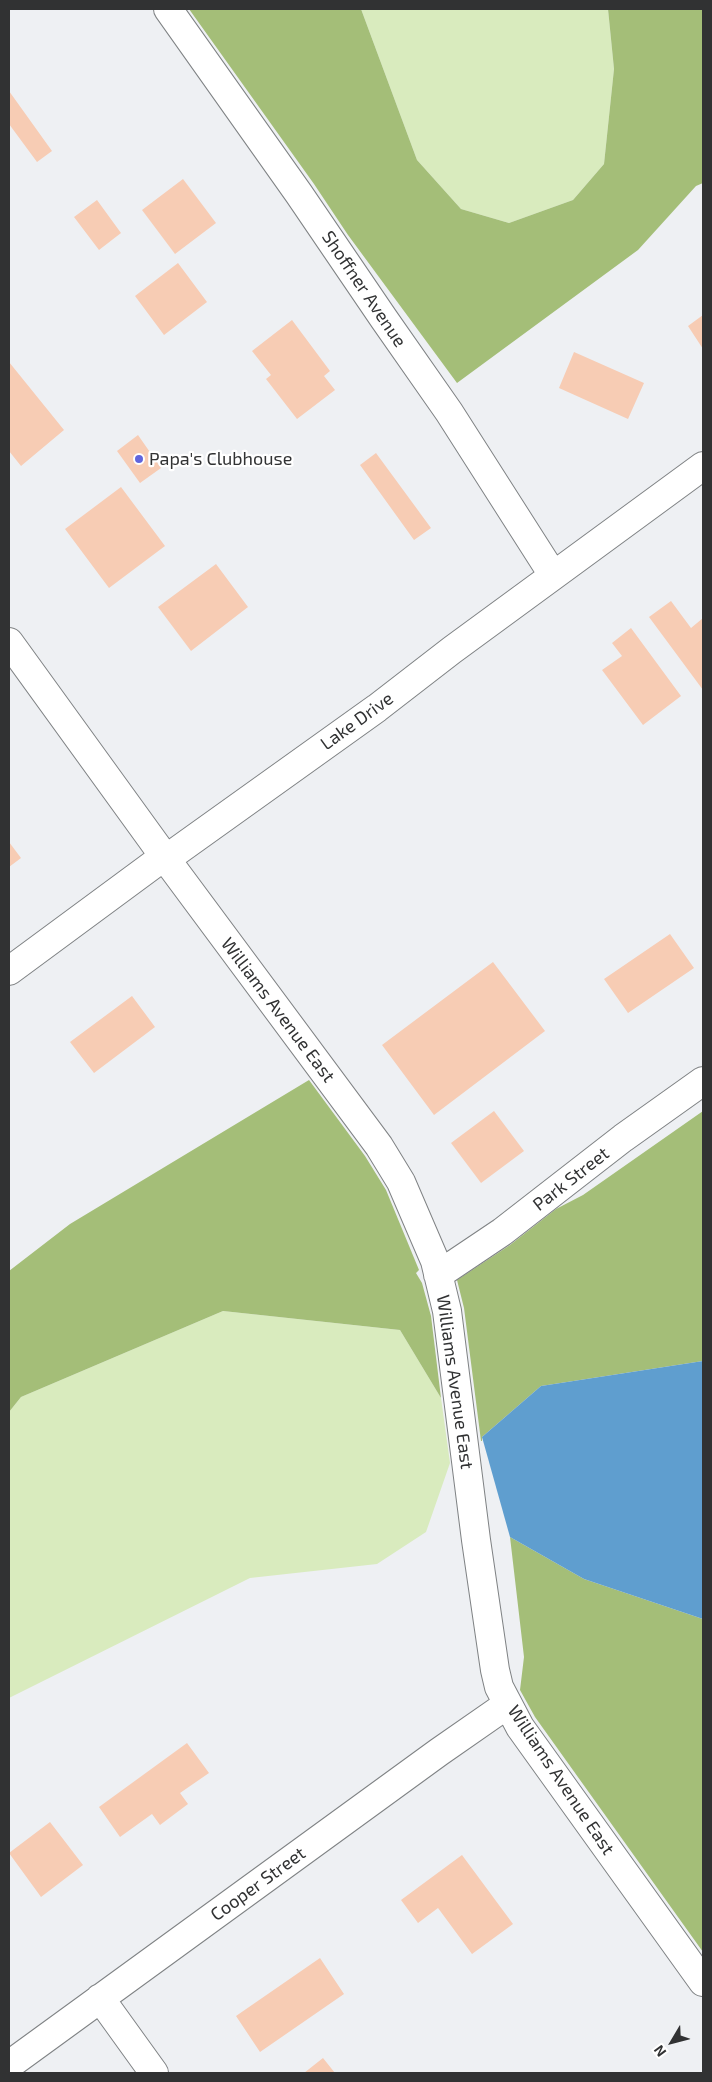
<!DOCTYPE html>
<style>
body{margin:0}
#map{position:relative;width:712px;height:2082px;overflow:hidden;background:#eef0f3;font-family:"Exo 2",sans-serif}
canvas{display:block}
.frame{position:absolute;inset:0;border:10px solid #313233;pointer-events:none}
.north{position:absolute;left:647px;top:2017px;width:50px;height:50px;-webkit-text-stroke:4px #fff;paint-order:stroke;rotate:233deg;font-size:14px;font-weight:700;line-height:20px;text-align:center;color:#313233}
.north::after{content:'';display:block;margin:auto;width:18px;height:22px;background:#313233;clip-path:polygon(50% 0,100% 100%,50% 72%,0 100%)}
</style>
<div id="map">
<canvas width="712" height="2082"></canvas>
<div class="frame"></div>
<div class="north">N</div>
</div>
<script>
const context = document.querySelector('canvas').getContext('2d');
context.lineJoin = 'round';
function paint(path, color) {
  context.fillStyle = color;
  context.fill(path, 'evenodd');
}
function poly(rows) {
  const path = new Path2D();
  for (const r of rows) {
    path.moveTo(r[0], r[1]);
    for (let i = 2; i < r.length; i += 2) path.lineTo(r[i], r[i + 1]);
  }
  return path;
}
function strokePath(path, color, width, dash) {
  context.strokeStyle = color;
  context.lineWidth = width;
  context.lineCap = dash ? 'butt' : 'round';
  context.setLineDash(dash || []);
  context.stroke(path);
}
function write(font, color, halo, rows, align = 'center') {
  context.font = font + ' "Exo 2",sans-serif';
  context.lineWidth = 4.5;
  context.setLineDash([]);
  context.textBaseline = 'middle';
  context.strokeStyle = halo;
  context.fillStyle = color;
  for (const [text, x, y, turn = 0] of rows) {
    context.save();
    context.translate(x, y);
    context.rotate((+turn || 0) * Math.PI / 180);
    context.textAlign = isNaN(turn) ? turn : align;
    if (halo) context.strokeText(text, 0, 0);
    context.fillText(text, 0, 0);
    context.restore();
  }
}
const green = poly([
 [361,9,608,9,614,69,604,164,573,200,509,223,461,209,417,160],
 [223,1311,400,1330,441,1398,450,1463,426,1532,377,1564,250,1578,9,1698,9,1412,21,1397]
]);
const forest = poly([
 [189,9,361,9,417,160,461,209,509,223,573,200,604,164,614,69,608,9,703,9,703,183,696,186,638,250,457,383,348,235,314,184],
 [309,1080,365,1156,386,1190,419,1270,416,1273,422,1283,431,1316,441,1398,400,1330,223,1311,21,1397,9,1412,9,1271,70,1224],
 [703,1111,703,1361,541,1386,482,1437,482,1441,481,1441,464,1308,457,1280,510,1245,556,1209,583,1195],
 [510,1537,584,1579,703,1619,703,1952,535,1717,520,1690,524,1657]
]);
const water = poly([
 [703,1361,703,1619,584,1579,510,1537,482,1437,541,1386]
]);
const building = poly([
 [9,91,52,151,37,162,9,124],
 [183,179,216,223,175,254,142,210],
 [97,200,121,233,99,250,74,217],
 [178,263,207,302,164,335,135,296],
 [703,315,703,349,688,326],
 [292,320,330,371,324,376,335,390,297,419,266,379,271,375,252,351],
 [574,352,644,383,628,419,559,388],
 [9,362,64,430,21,466,9,451],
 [138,435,161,468,140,483,117,451],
 [376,453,431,528,414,540,360,465],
 [121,487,165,546,109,588,65,529],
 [216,564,248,607,191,651,158,607],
 [671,601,691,628,703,618,703,690,649,617],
 [631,628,681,696,643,725,602,670,622,656,612,643],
 [9,842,21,858,9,867],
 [670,934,694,968,628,1013,604,979],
 [493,962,545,1031,434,1115,382,1045],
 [132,996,155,1027,94,1073,70,1042],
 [494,1111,524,1151,481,1183,451,1143],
 [187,1743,209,1773,180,1793,188,1804,160,1825,152,1814,120,1837,99,1807],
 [50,1822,83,1865,41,1897,9,1853],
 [462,1855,513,1924,472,1954,438,1908,418,1923,401,1900],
 [320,1958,344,1994,260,2052,236,2016],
 [323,2058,335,2073,304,2073]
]);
const minor = poly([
 [168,9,299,194,384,319,449,412,553,575],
 [9,642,166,859,379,1146,401,1182,435,1261,447,1311,476,1540,495,1670,499,1687,520,1727,703,1982],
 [9,971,158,861,166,859,377,708,452,650,703,466],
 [438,1275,502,1232,623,1138,703,1081],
 [100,1998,154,2073],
 [9,2065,439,1752,508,1704]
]);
const markers = [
 [139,459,5,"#6065dd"]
];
const streetNames = [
 ["Shoffner Avenue",364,289,56],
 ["Lake Drive",357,721,-36],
 ["Williams Avenue East",278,1010,53],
 ["Park Street",571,1179,-38],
 ["Williams Avenue East",455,1382,82],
 ["Williams Avenue East",561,1780,56],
 ["Cooper Street",258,1884,-36]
];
const poiNames = [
 ["Papa's Clubhouse",149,459]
];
paint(green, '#d9ebbe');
paint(forest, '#a4be78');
paint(water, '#5f9ecf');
paint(building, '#f7ccb4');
strokePath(minor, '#7f8284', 30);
strokePath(minor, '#fff', 28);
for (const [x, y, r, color] of markers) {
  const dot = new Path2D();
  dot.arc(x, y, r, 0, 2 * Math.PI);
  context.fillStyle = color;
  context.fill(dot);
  strokePath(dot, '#fff', 2);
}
write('18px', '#313233', '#fff', streetNames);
write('18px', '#313233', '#fff', poiNames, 'left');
</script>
